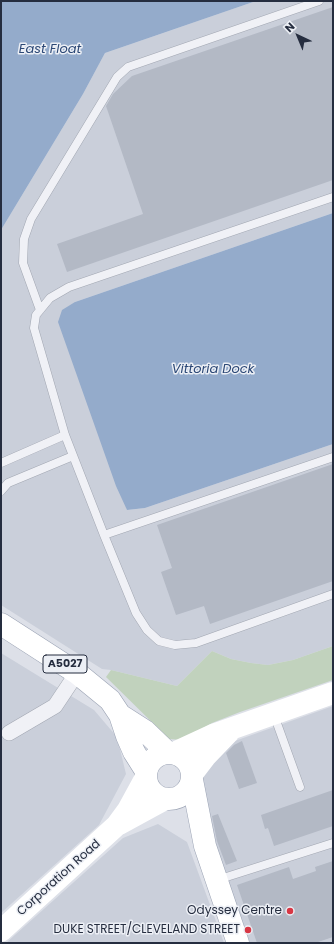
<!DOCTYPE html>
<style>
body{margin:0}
#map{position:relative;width:334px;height:944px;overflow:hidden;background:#dde0e8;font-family:Poppins,sans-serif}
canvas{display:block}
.frame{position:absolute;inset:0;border:2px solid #252d3f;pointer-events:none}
.north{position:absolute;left:278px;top:16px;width:40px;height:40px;-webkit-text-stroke:3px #eceff5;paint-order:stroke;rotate:316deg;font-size:11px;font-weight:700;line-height:16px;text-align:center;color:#252d3f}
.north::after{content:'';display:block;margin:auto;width:14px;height:18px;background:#252d3f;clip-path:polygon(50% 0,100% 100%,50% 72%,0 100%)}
</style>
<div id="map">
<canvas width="334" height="944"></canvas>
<div class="frame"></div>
<div class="north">N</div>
</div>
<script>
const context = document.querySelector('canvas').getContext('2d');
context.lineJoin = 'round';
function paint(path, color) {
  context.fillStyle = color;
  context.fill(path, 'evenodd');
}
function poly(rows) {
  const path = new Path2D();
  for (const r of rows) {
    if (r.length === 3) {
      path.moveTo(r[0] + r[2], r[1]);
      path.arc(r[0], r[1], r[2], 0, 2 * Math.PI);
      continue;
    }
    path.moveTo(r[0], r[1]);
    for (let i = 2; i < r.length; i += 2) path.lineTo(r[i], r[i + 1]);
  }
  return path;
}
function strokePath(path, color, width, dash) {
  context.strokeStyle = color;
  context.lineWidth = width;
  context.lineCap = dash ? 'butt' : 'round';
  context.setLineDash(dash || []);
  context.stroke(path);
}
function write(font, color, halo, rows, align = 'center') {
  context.font = font + ' Poppins,sans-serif';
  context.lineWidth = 3;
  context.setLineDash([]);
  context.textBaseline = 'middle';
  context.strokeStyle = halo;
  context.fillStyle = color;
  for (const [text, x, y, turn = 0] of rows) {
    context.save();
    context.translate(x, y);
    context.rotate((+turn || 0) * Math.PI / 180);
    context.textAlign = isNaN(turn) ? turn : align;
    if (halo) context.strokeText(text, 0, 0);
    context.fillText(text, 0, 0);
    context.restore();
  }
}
const built = poly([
 [256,1,333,1,333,213,75,302,127,510,145,508,333,444,333,646,293,660,268,665,251,663,231,659,212,651,177,686,111,670,102,669,1,605,1,230,83,94,105,53],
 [1,653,94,710,117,737,126,774,99,825,1,913],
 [333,706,333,943,250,943,202,809,201,784,206,769,232,742],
 [158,824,187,842,224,943,6,943,123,838]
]);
const green = poly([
 [333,646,333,680,240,712,212,723,182,740,169,739,106,677,111,670,177,686,212,651,231,659,251,663,268,665,293,660]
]);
const water = poly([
 [1,1,256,1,105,53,83,94,1,230],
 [333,213,333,444,145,508,127,510,116,486,58,322,62,310,75,302]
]);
const building = poly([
 [333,7,333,180,67,272,57,244,143,214,106,106,113,94,132,76],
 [333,464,333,581,210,624,204,606,176,615,161,572,172,568,157,525],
 [242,741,257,783,239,789,226,753,234,745],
 [333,790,333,826,274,846,268,828,265,829,261,815],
 [218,814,237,861,226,865,217,841,212,816],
 [333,861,333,937,315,943,257,943,237,885,289,867,293,879,316,871,315,867]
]);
const service = poly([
 [333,197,69,287,50,298,36,315,34,328,65,435,104,535,136,613,147,630,159,641,175,645,196,643,333,594],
 [40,310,23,263,24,239,31,219,117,77,128,67,319,1],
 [1,463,65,435],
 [1,491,8,483,73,456],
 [104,535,333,457],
 [274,715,300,787],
 [217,880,333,843]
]);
const minor = poly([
 [9,733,55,706,77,673]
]);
const secondary = poly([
 [174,753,213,735,333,693],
 [192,774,205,757,229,732],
 [119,824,152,806,165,799],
 [1,931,117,825,128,810,146,777]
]);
const primary = poly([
 [1,624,77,673,110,700,120,715,127,736,134,752,146,771],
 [120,715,145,731,168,753],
 [169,776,23],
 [192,780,205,846,238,943]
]);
const markers = [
 [290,911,4,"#d83744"],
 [248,930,4,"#d83744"]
];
const shields = [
 [65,664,44]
];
const shieldNames = [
 ["A5027",65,664]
];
const streetNames = [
 ["Corporation Road",59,878,-42]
];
const poiNames = [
 ["Odyssey Centre",282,911],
 ["DUKE STREET/CLEVELAND STREET",240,930]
];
const waterNames = [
 ["East Float",50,50],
 ["Vittoria Dock",213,370]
];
paint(built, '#cacfda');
paint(green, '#c1d2bd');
paint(water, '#94abcb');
paint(building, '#b3b9c5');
strokePath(service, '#a2a7b2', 9);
strokePath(minor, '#a2a7b2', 16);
strokePath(primary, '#9ba3b4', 23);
strokePath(service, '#f0f1f6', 8);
strokePath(minor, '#f0f1f6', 15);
strokePath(secondary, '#fff', 22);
strokePath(primary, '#fff', 22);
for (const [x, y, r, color] of markers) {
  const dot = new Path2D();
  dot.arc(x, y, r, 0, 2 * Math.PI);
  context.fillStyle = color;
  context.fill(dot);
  strokePath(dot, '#eceff5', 1.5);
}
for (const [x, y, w] of shields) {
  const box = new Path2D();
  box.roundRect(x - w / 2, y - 9, w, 18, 3);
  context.fillStyle = '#eceff5';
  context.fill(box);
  strokePath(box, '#252d3f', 1);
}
write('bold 11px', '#252d3f', null, shieldNames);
write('12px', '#252d3f', '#eceff5', streetNames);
write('12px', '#252d3f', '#eceff5', poiNames, 'right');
write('italic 13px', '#2c4876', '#eceff5', waterNames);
</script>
